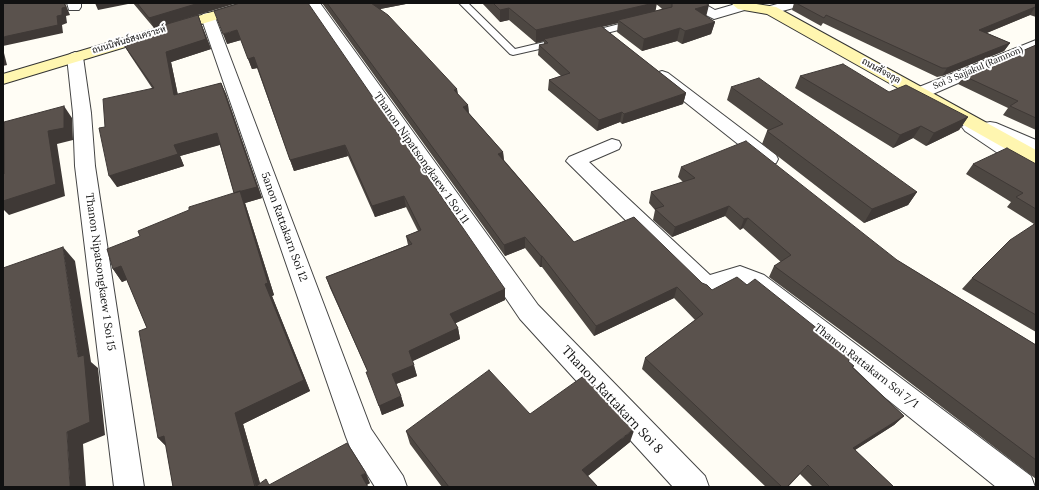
<!DOCTYPE html>
<meta charset="utf-8">
<style>
body{margin:0}
#map{position:relative;width:1039px;height:490px;overflow:hidden;background:#fffdf5;font-family:Lora,serif}
canvas{display:block}
.frame{position:absolute;inset:0;border:4px solid #111;pointer-events:none}
</style>
<div id="map">
<canvas width="1039" height="490"></canvas>
<div class="frame"></div>
</div>
<script>
const context = document.querySelector('canvas').getContext('2d');
context.lineJoin = 'round';
function poly(rows) {
  const path = new Path2D();
  for (const r of rows) {
    path.moveTo(r[0], r[1]);
    for (let i = 2; i < r.length; i += 2) path.lineTo(r[i], r[i + 1]);
  }
  return path;
}
function strokePath(path, color, width, dash) {
  context.strokeStyle = color;
  context.lineWidth = width;
  context.lineCap = dash ? 'butt' : 'round';
  context.setLineDash(dash || []);
  context.stroke(path);
}
function paint(path, color) {
  context.fillStyle = color;
  context.fill(path, 'evenodd');
}
function write(font, color, halo, rows, align = 'center') {
  context.font = font + ' Lora,Sarabun,serif';
  context.lineWidth = 4;
  context.setLineDash([]);
  context.textBaseline = 'middle';
  context.strokeStyle = halo;
  context.fillStyle = color;
  for (const [text, x, y, turn = 0] of rows) {
    context.save();
    context.translate(x, y);
    context.rotate((+turn || 0) * Math.PI / 180);
    context.textAlign = isNaN(turn) ? turn : align;
    if (halo) context.strokeText(text, 0, 0);
    context.fillText(text, 0, 0);
    context.restore();
  }
}
const lane = poly([
 [459,3,468,3,515,49,557,39,562,42,557,45,513,55,510,54,459,3],
 [635,20,638,21,639,23,638,25,587,38,582,35,584,33,635,20]
]);
const street = poly([
 [67,3,81,3,81,7,79,10,69,10,67,3],
 [306,3,320,3,538,305,705,476,709,487,673,487,520,319,306,3],
 [686,3,703,3,715,10,739,3,748,3,750,6,748,9,714,19,688,6,686,3],
 [781,3,803,3,801,6,771,14,766,13,764,10,766,7,781,3],
 [208,13,213,14,215,17,371,429,403,476,407,487,375,487,350,447,346,437,201,17,203,14,208,13],
 [1036,40,1036,49,926,97,920,98,914,97,912,93,914,89,1036,40],
 [75,52,80,54,83,57,91,113,95,166,144,487,114,487,75,166,73,113,67,57,70,54,75,52],
 [662,71,668,73,776,155,778,159,776,163,769,165,762,163,656,79,654,76,656,73,662,71],
 [971,122,982,126,984,123,990,122,996,123,1036,140,1036,153,1000,138,1036,161,1036,176,1029,174,965,131,962,127,965,123,971,122],
 [612,139,619,141,621,145,619,149,589,162,710,275,740,266,764,275,1031,476,1035,487,996,487,748,287,739,284,729,287,707,296,699,293,566,161,569,157,612,139]
]);
const secondary = poly([
 [242,3,263,3,261,6,3,84,3,74,242,3],
 [731,3,750,3,776,7,1036,150,1036,164,1029,162,767,14,738,9,731,3]
]);
const wall = poly([
 [133,3,237,3,154,28],
 [240,3,505,289,505,300,455,323,458,328,460,339,412,361,417,376,396,384,401,396,404,406,382,415,368,372,330,288,326,277,408,245,406,236,418,231,406,207,375,217,348,156,294,171,257,68,252,69,241,40,227,44],
 [322,3,411,3,380,9,457,89,458,94,468,105,469,113,503,152,504,160,574,242,702,283,712,290,747,285,849,362,853,367,904,416,894,425,855,450,894,487,813,487,800,474,788,487,766,487,642,369,645,358,695,320,674,298,594,336,542,267,540,267,525,248,505,256],
 [482,3,705,3,706,17,715,22,711,34,682,44,677,41,642,51,617,32,618,23,602,27,686,93,683,104,622,124,620,122,597,131,548,90,549,80,561,76,538,55,539,45,544,44,544,41,536,43,509,20,500,22],
 [656,4,660,7,662,9,655,11],
 [794,3,1036,3,1036,17,1030,15,987,33,1010,43,1004,51,942,76,937,77,823,23,821,26,792,10],
 [198,15,211,49,171,62,178,95,221,83,226,94,262,198,245,203,274,295,272,296,310,391,243,424,260,483,271,485,370,483,367,485,173,487,166,446,158,438,147,328,127,280,122,282,113,269,140,236,234,193,220,145,180,156,184,166,117,187,105,127,152,88,130,55,124,45,161,34,157,27],
 [1036,45,1036,130,1003,115,1008,108,958,84,964,76],
 [800,76,889,92,968,117,959,130,926,146,913,138,893,148,795,88],
 [731,87,917,192,908,205,864,223,762,144,767,131,768,130,727,100],
 [973,164,1036,164,1036,332,962,289,972,278,1034,224,1007,207,1011,202,966,174],
 [681,167,897,260,1036,345,1036,479,866,349,769,277,774,266,781,262,743,228,740,230,725,216,672,237,653,220,655,210,649,203,651,192,683,182,678,177],
 [530,414,630,442,588,476,598,487,442,487,410,444,406,431]
]);
const shadedWall = poly([
 [64,3,65,3,70,15,66,16,67,23,62,25,63,33,3,46,3,37,57,16],
 [95,3,133,3,98,10],
 [199,3,237,3,154,28,149,18],
 [368,3,411,3,370,11],
 [654,3,657,3,655,14,618,20,618,23,545,40,544,39,544,41,536,43,536,30],
 [709,5,706,17,695,9],
 [1035,7,1030,15,974,38,979,30],
 [509,8,509,20,500,22,500,10],
 [198,15,211,49,171,62,180,106,174,95,166,52],
 [715,22,711,34,682,44,685,31],
 [680,28,677,41,642,51,644,39],
 [237,30,241,40,227,44,223,34],
 [1010,43,1004,51,942,76,947,68],
 [3,49,7,65,3,66],
 [254,57,258,68,252,69,248,59],
 [221,83,226,94,262,198,245,203,274,295,272,296,310,391,243,424,261,487,256,487,235,413,265,284,240,191],
 [457,89,458,100,454,90],
 [686,93,683,104,622,124,624,114],
 [468,105,469,116,463,107],
 [64,106,72,118,73,140,57,144,65,196,9,215,3,209,3,201,48,131],
 [622,112,620,122,597,131,599,120],
 [968,117,959,130,926,146,934,133],
 [921,126,913,138,893,148,900,135],
 [217,133,222,144,180,156,184,166,117,187,109,176,174,145],
 [345,145,348,156,294,171,290,160],
 [503,152,504,163,498,154],
 [917,192,908,205,864,223,872,209],
 [404,196,406,207,375,217,372,206],
 [729,206,725,216,672,237,675,227],
 [748,218,743,228,740,230,744,219],
 [525,237,525,248,505,256,504,245],
 [63,247,75,261,91,362,98,368,105,435,83,444,86,487,70,487,67,432,78,357],
 [541,256,542,256,542,267,540,267],
 [121,266,131,278,122,282,113,269],
 [677,287,674,298,594,336,596,326],
 [505,289,505,300,452,325,450,314],
 [458,328,460,339,411,362,409,351],
 [414,365,417,376,396,384,392,374],
 [401,396,404,406,382,415,379,406],
 [904,416,894,425,844,457,853,448],
 [635,428,630,442,579,483,582,470],
 [164,436,169,449,158,438],
 [366,473,370,483,366,485,361,475]
]);
const building = poly([
 [3,3,64,3,66,7,62,8,62,15,57,16,58,25,3,37,3,3],
 [137,3,199,3,149,18,137,3],
 [240,3,308,3,505,289,450,314,458,328,409,351,414,365,392,374,401,396,379,406,366,372,368,372,326,277,412,244,406,236,421,230,404,196,372,206,345,145,290,160,254,57,248,59,237,30,223,34,214,11,240,3],
 [327,3,371,3,388,15,457,89,454,90,468,105,463,107,503,152,498,154,574,242,634,217,702,283,707,285,712,290,737,277,747,285,755,279,853,357,848,361,854,366,852,367,904,416,853,448,894,487,830,487,808,465,787,487,782,487,645,358,703,314,677,287,596,326,542,256,541,256,525,237,504,245,327,3],
 [493,3,654,3,536,30,509,8,500,10,493,3],
 [672,3,705,3,709,5,695,9,715,22,685,31,680,28,644,39,618,20,672,7,672,3],
 [796,3,1036,3,1036,7,1035,7,979,30,1010,43,947,68,942,68,826,15,824,18,796,3],
 [198,15,206,39,166,52,174,95,221,83,257,187,234,193,217,133,174,145,178,154,109,176,99,128,105,127,103,99,154,88,124,45,163,34,157,27,198,15],
 [601,26,686,93,624,114,622,112,599,120,549,80,570,73,539,45,548,43,544,39,601,26],
 [1036,45,1036,118,1010,106,1018,101,964,76,1036,45],
 [843,64,889,92,906,85,968,117,934,133,921,126,900,135,800,76,843,64],
 [759,78,917,192,872,209,767,131,783,124,731,87,759,78],
 [64,106,64,128,48,131,56,184,3,201,3,174,4,174,4,122,64,106],
 [746,141,897,260,1036,345,1036,460,874,339,774,266,791,255,748,218,744,219,729,206,675,227,655,209,664,206,651,192,695,178,681,167,746,141],
 [1007,148,1036,164,1036,209,1016,197,1023,193,973,164,1007,148],
 [240,191,268,283,265,284,304,380,235,413,255,487,266,479,269,485,347,443,366,473,361,475,368,487,173,487,164,436,158,438,139,331,147,328,121,266,113,269,107,249,140,236,138,231,189,210,189,207,240,191],
 [1036,223,1036,315,972,278,1010,240,1036,223],
 [63,247,78,357,84,355,90,422,67,432,70,487,3,487,3,268,63,247],
 [489,370,530,414,585,375,635,428,582,470,598,487,449,487,406,431,489,370]
]);
const farStreetnames = [
 ["ถนนนิพันธ์สงเคราะห์",129,40,-17],
 ["Soi 3 Sajjakul (Ramnon)",978,68,-23],
 ["ถนนสัจจกุล",881,71,29]
];
const streetNames = [
 ["Thanon Nipatsongkaew 1 Soi 11",421,158,55],
 ["5anon Rattakarn Soi 12",284,227,70],
 ["Thanon Nipatsongkaew 1 Soi 15",100,272,82],
 ["Thanon Rattakarn Soi 7/1",866,366,38]
];
const nearStreetnames = [
 ["Thanon Rattakarn Soi 8",612,400,47]
];
strokePath(lane, '#444', 2);
strokePath(street, '#444', 2);
strokePath(secondary, '#333', 2);
paint(lane, '#fff');
paint(street, '#fff');
paint(secondary, '#fff6b0');
paint(wall, '#4d4742');
paint(shadedWall, '#3f3936');
paint(building, '#5a524d');
strokePath(building, '#3f3936', 1);
write('9px', '#111', '#fff', farStreetnames);
write('11px', '#111', '#fff', streetNames);
write('13px', '#111', '#fff', nearStreetnames);
</script>
